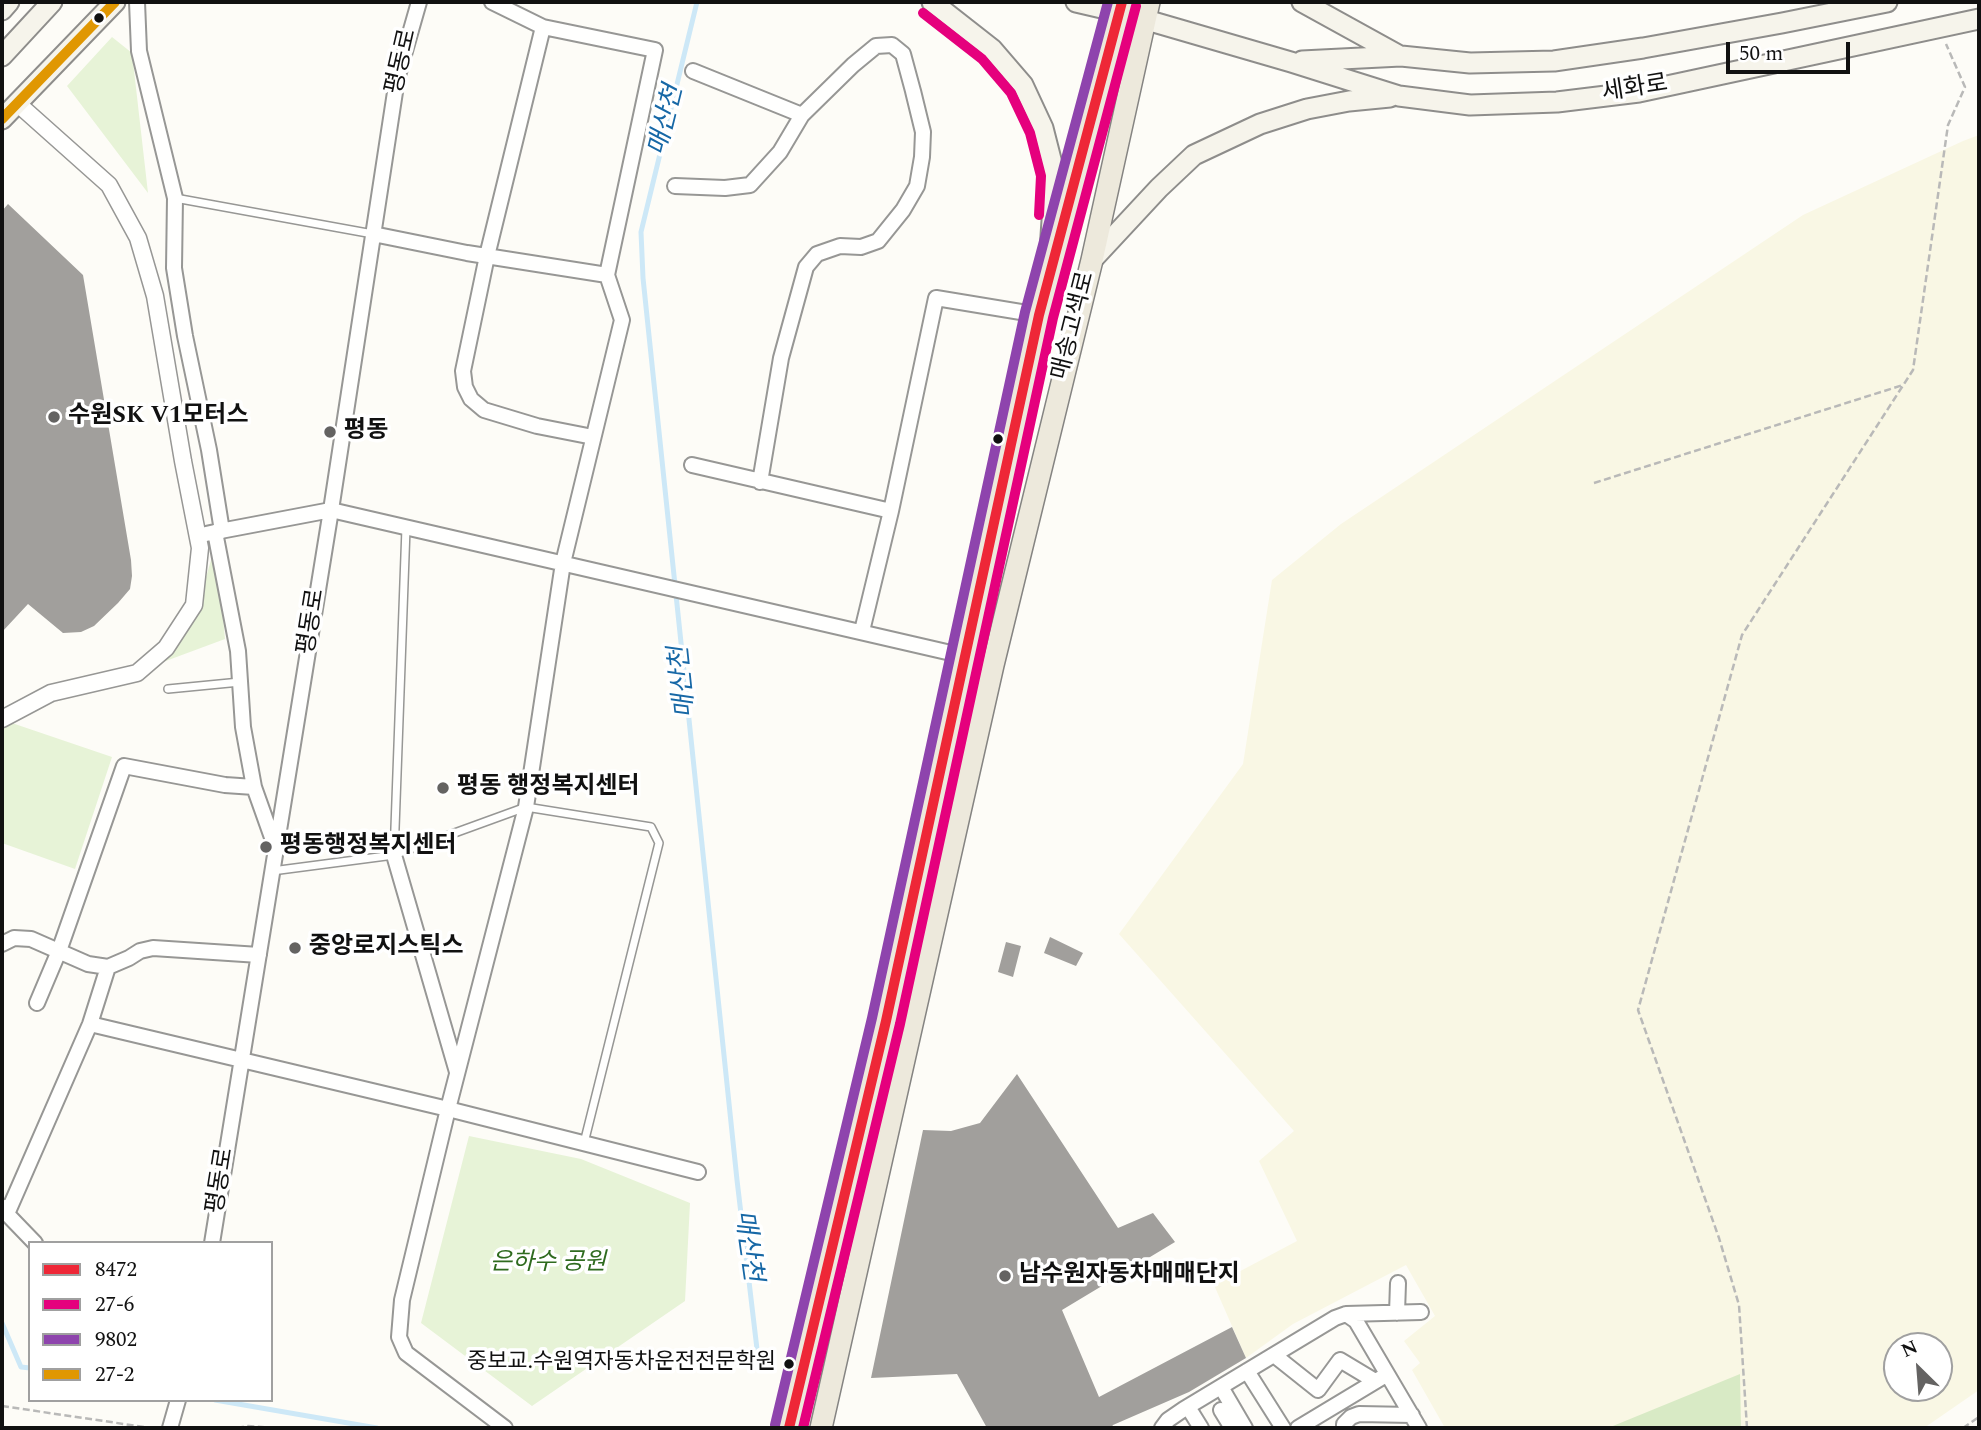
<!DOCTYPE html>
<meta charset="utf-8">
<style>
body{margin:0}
#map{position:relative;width:1981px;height:1430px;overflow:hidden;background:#fdfcf7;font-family:Spectral,serif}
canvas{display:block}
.frame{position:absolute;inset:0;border:4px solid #111;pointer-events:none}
.legend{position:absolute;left:28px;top:1241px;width:245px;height:161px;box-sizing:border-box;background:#fff;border:2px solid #a0a0a0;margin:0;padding:9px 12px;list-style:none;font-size:21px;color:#111}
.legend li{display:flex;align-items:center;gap:14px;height:35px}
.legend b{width:35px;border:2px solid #a0a0a0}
.north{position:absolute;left:1883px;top:1332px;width:70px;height:70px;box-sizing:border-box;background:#fff;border:2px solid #a0a0a0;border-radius:50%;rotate:335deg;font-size:19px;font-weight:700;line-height:28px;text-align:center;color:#111}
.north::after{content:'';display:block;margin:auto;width:24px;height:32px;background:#646362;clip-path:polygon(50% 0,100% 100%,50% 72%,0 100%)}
.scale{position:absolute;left:1726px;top:42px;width:124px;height:32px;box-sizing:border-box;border:4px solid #111;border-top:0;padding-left:9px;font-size:21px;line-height:24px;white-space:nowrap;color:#111;-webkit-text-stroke:5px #fff;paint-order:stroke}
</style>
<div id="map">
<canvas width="1981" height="1430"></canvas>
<div class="frame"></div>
<ul class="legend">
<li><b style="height:9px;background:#ee2737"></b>8472</li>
<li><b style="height:9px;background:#e5007d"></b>27-6</li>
<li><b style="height:9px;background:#8e44ad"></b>9802</li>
<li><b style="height:9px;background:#e09702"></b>27-2</li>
</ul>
<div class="north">N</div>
<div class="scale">50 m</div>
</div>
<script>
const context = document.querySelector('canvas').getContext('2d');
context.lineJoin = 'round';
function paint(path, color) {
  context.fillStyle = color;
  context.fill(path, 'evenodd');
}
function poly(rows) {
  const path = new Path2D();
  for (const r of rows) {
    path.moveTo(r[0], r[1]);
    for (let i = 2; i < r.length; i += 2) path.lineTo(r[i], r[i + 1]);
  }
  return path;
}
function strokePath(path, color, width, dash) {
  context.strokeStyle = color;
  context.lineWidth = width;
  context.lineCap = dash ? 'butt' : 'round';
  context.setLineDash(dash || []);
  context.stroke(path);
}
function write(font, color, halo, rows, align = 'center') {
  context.font = font + ' Spectral,"Noto Sans KR",serif';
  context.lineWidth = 7;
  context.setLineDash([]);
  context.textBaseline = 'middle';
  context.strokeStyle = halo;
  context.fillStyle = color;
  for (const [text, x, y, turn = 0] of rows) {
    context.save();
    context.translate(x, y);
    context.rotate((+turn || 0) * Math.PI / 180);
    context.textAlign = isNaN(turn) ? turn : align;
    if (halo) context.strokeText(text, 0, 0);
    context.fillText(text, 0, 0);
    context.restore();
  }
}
const farmland = poly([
 [1979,135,1979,1390,1924,1428,1445,1428,1412,1370,1420,1363,1404,1341,1435,1316,1406,1265,1293,1324,1246,1358,1214,1285,1297,1241,1259,1161,1294,1131,1119,934,1243,764,1272,580,1341,524,1803,215,1963,141],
 [1897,1346,1939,1346,1939,1388,1897,1388]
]);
const green = poly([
 [112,37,132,53,148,193,67,86],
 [216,543,225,639,155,665,197,608],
 [9,722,112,757,75,869,2,843,2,727],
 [469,1136,581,1159,690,1203,685,1301,532,1406,421,1323]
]);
const forest = poly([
 [1740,1374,1741,1428,1608,1428]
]);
const stream = poly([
 [697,2,641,232,643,278,737,1180,757,1349,762,1368],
 [2,1323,21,1367,30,1368],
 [215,1400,377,1428]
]);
const building = poly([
 [8,204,83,275,131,560,132,576,130,589,118,603,94,626,81,632,63,633,28,604,2,632,2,211],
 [1050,937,1083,953,1076,966,1044,953],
 [1006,942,1021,946,1013,977,998,972],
 [1017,1074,1118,1228,1153,1213,1175,1242,1062,1310,1099,1397,1232,1327,1246,1358,1189,1392,1113,1425,1111,1428,987,1428,957,1374,871,1378,923,1130,951,1131,980,1123]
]);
const path = poly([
 [1594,483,1903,385],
 [2,1406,151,1428],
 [237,1428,248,1426,275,1428],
 [1747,1428,1739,1305,1719,1238,1638,1010,1742,635,1913,370,1948,125,1965,87,1946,44],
 [1963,1428,1979,1417]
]);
const service = poly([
 [175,198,373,234],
 [168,689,240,682],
 [394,855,406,528],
 [272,871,394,855,526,807,651,827,659,843,584,1143]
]);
const minor = poly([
 [137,2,139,51,175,198,174,268,185,336,209,450,222,531],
 [543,27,487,256,463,371,465,387,471,399,484,410,537,426,593,437],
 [675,186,725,188,750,185,780,152,802,115,693,71],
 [373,234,467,253,607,275,655,50,543,27,492,2],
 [692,465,891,511],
 [760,482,781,358,806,267,817,254,840,246,861,247,878,241,903,210,917,186,922,157,923,132,913,91,903,54,892,45,876,46,853,65,802,115],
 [215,532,331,510,964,656],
 [206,534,215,532,238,651,243,727,254,787,275,846],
 [862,631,891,511,936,298,1039,315],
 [394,855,457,1072],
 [2,944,14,938,31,939,88,964,108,967,129,958,140,951,153,948,259,955],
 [37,1003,59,951,124,766,225,785,254,787],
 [90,1024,448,1109,698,1172],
 [4,1207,7,1214,35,1243],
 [7,1214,90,1024,108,967],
 [212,1243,331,510,397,79,419,2],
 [1397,1313,1398,1283],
 [1346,1314,1421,1312],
 [1274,1355,1318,1390,1340,1360,1375,1381],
 [1247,1371,1283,1428],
 [1221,1387,1245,1428],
 [1188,1407,1201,1428],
 [1221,1410,1232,1428],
 [170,1428,178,1400],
 [505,1428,406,1353,399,1337,402,1300,448,1109,526,807,563,563,622,320,607,275],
 [1162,1428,1168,1420,1184,1409,1335,1318,1346,1314,1356,1321,1419,1428],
 [1298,1428,1381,1378],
 [1344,1428,1344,1424,1351,1417,1359,1414,1412,1415]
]);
const tertiary = poly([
 [2,719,51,693,137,673,166,648,194,605,200,548,183,461,155,296,138,238,109,185,17,103]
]);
const secondary = poly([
 [932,2,992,49,1023,85,1043,128,1055,175,1050,251],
 [1076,2,1119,12,1291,62,1399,96,1470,105,1557,102,1639,92,1979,19],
 [1302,2,1400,56],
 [2,10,9,2],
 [2,56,52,2],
 [1302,61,1401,56,1470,63,1554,61,1643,48,1782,23,1887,2],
 [2,119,115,2],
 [1092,260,1159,188,1194,155,1260,124,1307,109,1349,101,1390,97]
]);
const primary = poly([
 [789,1428,886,1021,1039,315,1122,2],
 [821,1428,993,665,1092,260,1149,2]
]);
const bus1 = poly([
 [789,1428,886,1021,1039,315,1122,2]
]);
const bus2 = poly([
 [923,13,982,59,1011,93,1030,133,1041,176,1039,215],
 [803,1428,900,1024,1053,318,1136,6]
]);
const bus3 = poly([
 [775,1425,872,1018,1025,312,1108,2]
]);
const bus4 = poly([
 [2,119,115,2]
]);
const markers = [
 [99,18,6,"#111"],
 [54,417,7,"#646362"],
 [330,432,7,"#646362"],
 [998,439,6,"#111"],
 [443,788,7,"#646362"],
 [266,847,7,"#646362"],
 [295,948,7,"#646362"],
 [1005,1276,7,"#646362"],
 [789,1364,6,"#111"]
];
const busNames = [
 ["중보교.수원역자동차운전전문학원",776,1364]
];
const streetNames = [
 ["평동로",403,62,-77],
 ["세화로",1635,90,-9],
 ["매송고색로",1075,326,-76],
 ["평동로",313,622,-81],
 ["평동로",222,1181,-81]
];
const poiNames = [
 ["수원SK V1모터스",68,417],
 ["평동",344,432],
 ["평동 행정복지센터",457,788],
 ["평동행정복지센터",280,847],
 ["중앙로지스틱스",309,948],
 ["남수원자동차매매단지",1019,1276]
];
const parkNames = [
 ["은하수 공원",548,1264]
];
const waterNames = [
 ["매산천",668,121,-76],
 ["매산천",685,682,-96],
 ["매산천",746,1246,82]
];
paint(farmland, '#f9f7e4');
paint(green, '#e7f3d7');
paint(forest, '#d8eac5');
strokePath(stream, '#cde8f7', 5);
paint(building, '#a19f9c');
strokePath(service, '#979795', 10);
strokePath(minor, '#979795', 18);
strokePath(tertiary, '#979795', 19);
strokePath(secondary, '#8e8d8b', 23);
strokePath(primary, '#858482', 24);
strokePath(path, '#b9b9b8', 2.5, [7, 3.5]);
strokePath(service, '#fffffe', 7);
strokePath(minor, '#fffffe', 14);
strokePath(tertiary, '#fffffe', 16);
strokePath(secondary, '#f6f4eb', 19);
strokePath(primary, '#ede9dc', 21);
strokePath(bus1, '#ee2737', 10);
strokePath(bus2, '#e5007d', 10);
strokePath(bus3, '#8e44ad', 10);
strokePath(bus4, '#e09702', 10);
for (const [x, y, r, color] of markers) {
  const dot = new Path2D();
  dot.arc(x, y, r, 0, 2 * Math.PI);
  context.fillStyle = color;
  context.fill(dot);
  strokePath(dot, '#fff', 2.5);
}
write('22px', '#111', '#fff', busNames, 'right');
write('24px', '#111', '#fff', streetNames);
write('bold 24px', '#111', '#fff', poiNames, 'left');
write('italic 24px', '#2f6b1f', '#fff', parkNames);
write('italic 26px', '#1768a6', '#fff', waterNames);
</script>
